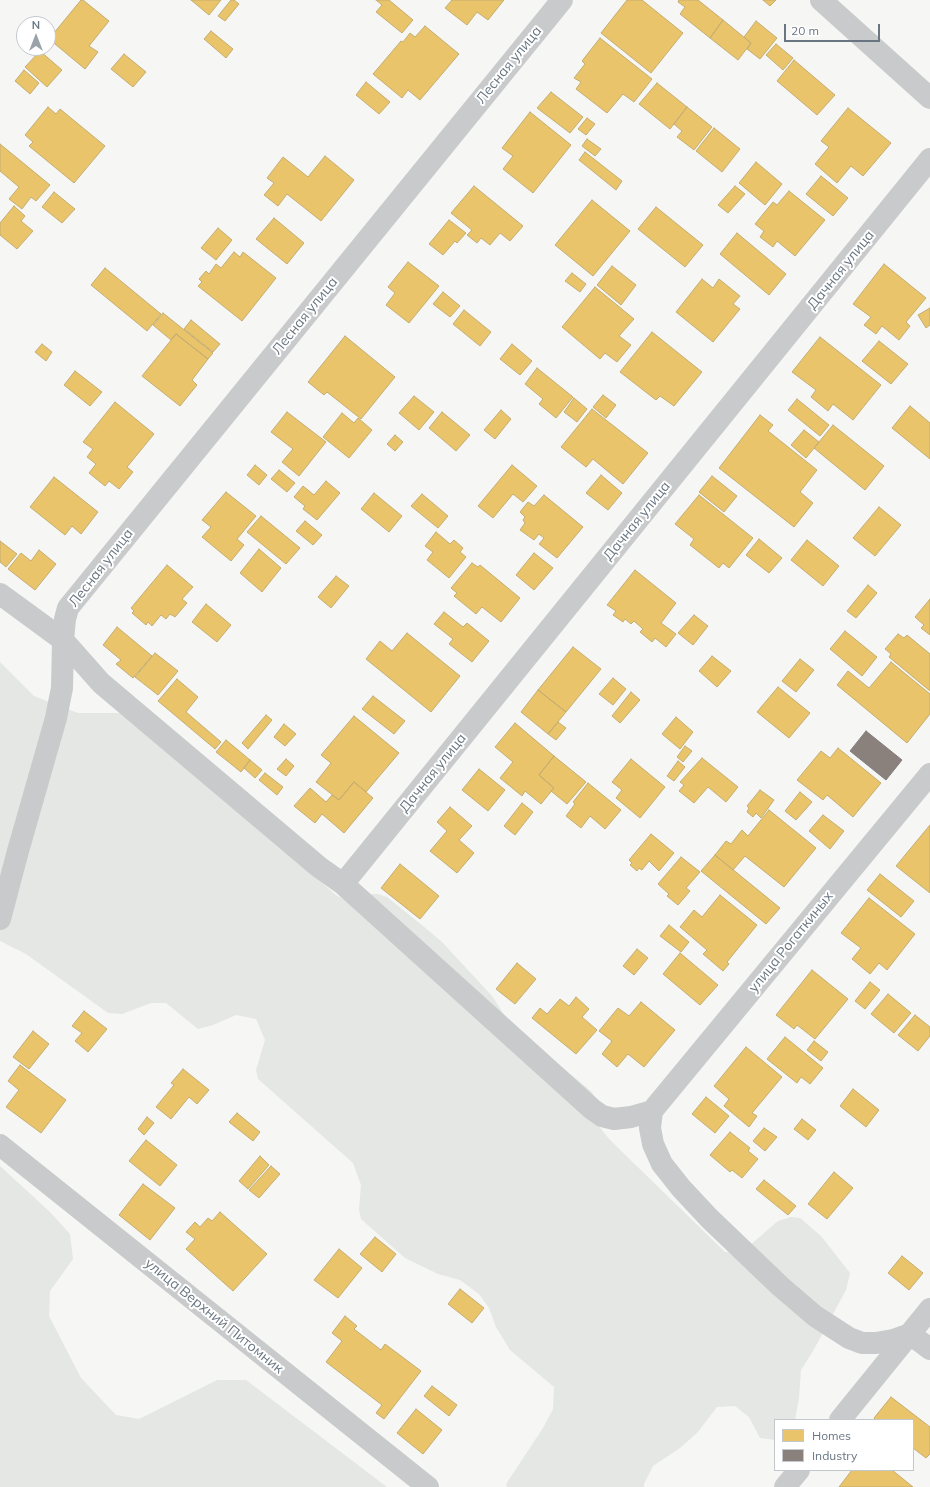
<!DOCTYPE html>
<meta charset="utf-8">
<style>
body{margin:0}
#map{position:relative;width:930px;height:1487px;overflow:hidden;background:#f6f6f5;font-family:Mulish,sans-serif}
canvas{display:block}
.legend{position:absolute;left:774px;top:1419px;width:140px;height:52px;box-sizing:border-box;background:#fff;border:1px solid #c3c8cd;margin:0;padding:5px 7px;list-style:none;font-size:12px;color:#697682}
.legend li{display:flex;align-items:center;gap:8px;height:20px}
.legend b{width:20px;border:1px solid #c3c8cd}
.north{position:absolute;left:16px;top:16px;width:40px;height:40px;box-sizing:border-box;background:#fff;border:1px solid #c3c8cd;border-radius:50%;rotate:0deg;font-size:11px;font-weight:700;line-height:16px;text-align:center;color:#697682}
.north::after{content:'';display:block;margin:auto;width:14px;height:18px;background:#9aa3aa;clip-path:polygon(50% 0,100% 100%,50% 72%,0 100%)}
.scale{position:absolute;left:784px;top:24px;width:96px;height:18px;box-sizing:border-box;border:2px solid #697682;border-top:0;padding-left:5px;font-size:12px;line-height:14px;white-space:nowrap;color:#697682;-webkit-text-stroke:3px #fff;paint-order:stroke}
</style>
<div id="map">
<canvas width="930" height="1487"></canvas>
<ul class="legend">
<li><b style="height:11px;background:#e9c46a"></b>Homes</li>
<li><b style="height:11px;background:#8a817c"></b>Industry</li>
</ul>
<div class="north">N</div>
<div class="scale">20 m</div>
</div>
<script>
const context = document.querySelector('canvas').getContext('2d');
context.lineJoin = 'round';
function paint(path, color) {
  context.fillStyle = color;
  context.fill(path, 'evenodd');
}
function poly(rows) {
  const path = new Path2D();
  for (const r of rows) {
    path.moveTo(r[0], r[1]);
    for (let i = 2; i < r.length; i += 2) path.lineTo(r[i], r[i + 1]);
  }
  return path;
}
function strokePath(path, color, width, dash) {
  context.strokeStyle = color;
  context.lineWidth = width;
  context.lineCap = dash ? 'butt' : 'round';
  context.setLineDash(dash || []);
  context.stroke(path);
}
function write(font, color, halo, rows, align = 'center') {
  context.font = font + ' Mulish,sans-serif';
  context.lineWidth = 4;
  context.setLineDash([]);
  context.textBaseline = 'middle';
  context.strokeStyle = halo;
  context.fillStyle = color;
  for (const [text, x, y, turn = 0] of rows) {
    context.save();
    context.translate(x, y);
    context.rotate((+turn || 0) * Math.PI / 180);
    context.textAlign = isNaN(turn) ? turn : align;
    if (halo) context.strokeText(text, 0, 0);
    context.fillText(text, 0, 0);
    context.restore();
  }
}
const green = poly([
 [0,662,34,696,78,713,119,713,141,724,337,896,350,901,366,894,378,894,387,897,423,926,442,942,492,996,510,1024,592,1092,598,1105,597,1124,610,1140,725,1252,741,1253,778,1221,791,1217,800,1218,821,1236,850,1273,846,1290,813,1351,801,1370,799,1398,795,1420,775,1420,775,1440,760,1438,749,1417,735,1406,717,1407,697,1433,680,1448,653,1466,644,1484,644,1487,507,1487,506,1484,543,1428,553,1409,554,1387,510,1350,496,1327,489,1308,479,1294,460,1280,438,1274,405,1258,361,1219,359,1209,361,1185,353,1163,258,1079,256,1070,265,1040,256,1019,236,1015,213,1025,198,1029,166,1003,151,1003,122,1014,108,1013,26,954,0,941],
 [0,1166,50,1212,70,1234,73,1259,50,1291,49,1316,81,1378,116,1415,139,1419,217,1380,246,1380,387,1487,0,1487]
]);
const homes = poly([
 [81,0,83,0,109,21,89,46,98,52,85,69,49,39,81,0],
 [191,0,221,0,209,15,191,0],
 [231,0,234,0,239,4,225,21,218,16,231,0],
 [376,0,389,0,413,20,402,33,376,12,382,5,376,0],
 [452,0,504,0,488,20,477,12,467,25,445,8,452,0],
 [627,0,642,0,683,33,651,73,601,33,627,0],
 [679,0,698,0,723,20,710,38,680,14,685,7,678,2,679,0],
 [763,0,776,0,770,6,763,0],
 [723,20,751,43,738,60,710,38,723,20],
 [756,21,777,38,760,59,747,49,751,43,744,37,756,21],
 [425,26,459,54,420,100,408,90,402,98,373,74,401,41,403,42,410,33,415,37,425,26],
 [211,31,233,49,226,58,204,39,211,31],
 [600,38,652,79,634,102,623,94,607,113,576,89,581,82,574,78,585,64,582,61,600,38],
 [776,44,793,58,783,70,766,55,776,44],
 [40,51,62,70,47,87,25,67,40,51],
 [124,54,146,72,133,87,111,69,124,54],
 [794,60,835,95,817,115,777,81,794,60],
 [24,70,39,83,30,94,15,81,24,70],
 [366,82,390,102,379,114,356,95,366,82],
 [657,83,687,107,670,129,639,104,657,83],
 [551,92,583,117,570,133,537,108,551,92],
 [48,107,56,114,60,109,105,146,74,183,29,146,33,142,25,135,48,107],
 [687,107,712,127,694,150,677,137,682,131,674,124,687,107],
 [848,108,891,143,863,176,851,166,837,183,815,164,829,147,821,141,848,108],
 [530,112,571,145,533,193,503,169,513,156,502,148,530,112],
 [587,118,595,124,586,135,578,129,587,118],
 [714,128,740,149,722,172,696,151,714,128],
 [587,139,601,149,595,156,582,146,587,139],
 [0,144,50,185,36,201,31,197,22,209,9,199,19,187,0,171,0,144],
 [585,152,622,181,616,190,579,160,585,152],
 [325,156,354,180,321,221,287,194,278,206,264,195,274,183,267,178,283,157,308,177,325,156],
 [756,162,782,184,765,205,739,183,756,162],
 [821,176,848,198,833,216,806,194,821,176],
 [474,186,523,226,510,241,500,233,490,245,481,238,477,243,467,235,472,230,451,213,474,186],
 [735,186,745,194,728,213,718,205,735,186],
 [789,191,825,220,795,256,777,241,773,247,760,237,764,231,755,224,773,202,777,205,789,191],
 [54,192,75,209,62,223,42,207,54,192],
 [592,200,630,231,593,276,555,245,592,200],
 [14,206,25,216,21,221,33,231,17,249,0,235,0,223,14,206],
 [656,207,703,245,685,267,638,229,656,207],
 [274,218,304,243,287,264,256,239,274,218],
 [449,220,466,233,457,243,455,241,443,255,429,244,449,220],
 [218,228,232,240,216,260,201,248,218,228],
 [737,233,786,274,769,295,720,254,737,233],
 [234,252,240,257,243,252,276,278,242,321,198,286,202,282,199,279,206,271,209,274,216,264,221,268,234,252],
 [408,262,439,286,409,323,386,305,395,293,388,287,408,262],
 [884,264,926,298,906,322,910,326,899,340,882,326,876,334,864,325,871,317,853,304,884,264],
 [612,266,636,285,621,305,597,285,612,266],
 [105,268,161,314,147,331,91,285,105,268],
 [572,273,586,284,580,292,565,281,572,273],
 [702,279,713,288,719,279,740,296,733,304,740,309,713,342,676,312,702,279],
 [595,287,634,319,619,336,631,345,617,362,605,353,600,359,562,327,595,287],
 [443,292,460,306,450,317,433,304,443,292],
 [930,308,930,325,926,328,918,315,930,308],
 [464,310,491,332,480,346,453,324,464,310],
 [163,313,213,353,208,359,176,334,171,340,153,325,163,313],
 [191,320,220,344,213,352,184,329,191,320],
 [652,332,702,372,674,406,660,396,656,400,620,372,652,332],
 [176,334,208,359,192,380,197,385,180,406,142,376,176,334],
 [345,336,395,377,361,419,327,392,324,395,308,382,345,336],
 [820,337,881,385,853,420,833,404,828,411,811,397,816,390,792,372,820,337],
 [879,341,908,364,891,384,862,361,879,341],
 [42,344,52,352,46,361,35,352,42,344],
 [512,344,532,361,520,375,500,359,512,344],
 [537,368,573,397,556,418,539,404,543,399,525,384,537,368],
 [75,371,102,392,90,406,64,385,75,371],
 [603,395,616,405,606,418,593,407,603,395],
 [414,396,434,412,419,430,399,413,414,396],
 [574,398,587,409,577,422,564,412,574,398],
 [797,399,829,425,820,436,788,410,797,399],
 [115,402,154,434,127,467,133,472,119,489,109,481,105,486,89,473,96,464,87,457,93,449,83,442,115,402],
 [910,406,930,423,930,459,892,428,910,406],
 [592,409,648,453,623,484,593,459,586,467,561,447,592,409],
 [501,410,511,419,495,439,484,430,501,410],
 [287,412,326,442,299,476,282,462,293,449,271,432,287,412],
 [442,412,470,435,456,451,429,428,442,412],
 [342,413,354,423,358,418,372,430,349,458,323,437,342,413],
 [760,415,773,425,768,431,817,470,800,492,813,503,794,527,719,468,760,415],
 [833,425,884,466,865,490,814,448,833,425],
 [804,430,819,442,806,458,791,445,804,430],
 [395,435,403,442,395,451,387,444,395,435],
 [255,465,267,475,259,485,247,475,255,465],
 [512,465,537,486,523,502,513,494,493,518,478,506,512,465],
 [279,470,295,483,287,492,271,479,279,470],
 [601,475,622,493,608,510,586,493,601,475],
 [712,476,737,496,724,512,699,492,712,476],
 [54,477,98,512,81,534,72,526,65,535,30,507,54,477],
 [326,481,340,493,317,520,303,509,305,506,294,497,303,486,314,495,326,481],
 [226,492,256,516,237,539,244,545,231,561,202,537,211,527,202,520,226,492],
 [374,493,402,516,389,532,361,509,374,493],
 [422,494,448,516,438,528,411,506,422,494],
 [544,495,583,527,557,558,539,544,544,538,539,534,534,540,520,530,525,523,523,520,525,517,520,512,528,502,534,506,544,495],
 [699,495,753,538,729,568,723,563,719,568,690,545,694,539,675,524,699,495],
 [879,507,901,525,875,556,853,538,879,507],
 [261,516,300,548,286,564,247,532,261,516],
 [305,521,322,535,313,545,296,531,305,521],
 [436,532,450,544,454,540,463,548,460,552,466,557,449,578,427,560,433,552,425,546,436,532],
 [759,539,782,558,769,573,746,555,759,539],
 [807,540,839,566,823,586,791,560,807,540],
 [0,541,17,554,6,567,0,562,0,541],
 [259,549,281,568,262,592,240,573,259,549],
 [39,550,56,564,35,590,8,569,21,553,31,561,39,550],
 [534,553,553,568,534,590,516,575,534,553],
 [472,563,478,567,480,565,520,598,501,622,482,607,476,614,454,596,457,593,451,588,472,563],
 [167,565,193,587,182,599,187,603,175,617,170,614,166,619,161,615,152,626,148,622,146,625,132,613,134,611,131,608,167,565],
 [635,570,676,603,661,623,676,634,666,647,655,638,652,642,640,632,643,629,634,621,631,624,625,619,623,622,613,615,616,611,607,605,635,570],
 [336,576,349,586,331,608,318,597,336,576],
 [868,585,877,593,856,618,847,611,868,585],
 [930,599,930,635,921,628,924,625,915,617,930,599],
 [206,604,231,625,217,642,192,622,206,604],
 [444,612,463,627,467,623,489,641,472,662,449,644,453,639,434,624,444,612],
 [694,615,708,626,693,645,678,633,694,615],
 [117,627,152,656,133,678,116,664,121,660,103,645,117,627],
 [845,631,877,657,862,676,830,649,845,631],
 [407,633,460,676,431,712,366,659,380,641,392,651,407,633],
 [898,634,904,638,907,635,930,654,930,691,889,657,891,654,885,649,898,634],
 [573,647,601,669,566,712,538,690,573,647],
 [155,653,178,671,158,695,135,677,155,653],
 [712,656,731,671,717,687,699,671,712,656],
 [800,659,814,670,796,692,782,681,800,659],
 [891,662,930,694,930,714,907,743,837,685,848,671,869,688,891,662],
 [613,678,626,689,613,705,599,694,613,678],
 [177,679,198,697,186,712,221,742,215,749,158,701,177,679],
 [778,687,810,713,789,738,757,712,778,687],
 [538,690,566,712,548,734,521,712,538,690],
 [631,692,640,700,620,723,612,716,631,692],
 [373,696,405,721,394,734,362,709,373,696],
 [266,715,272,720,248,749,242,743,266,715],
 [354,716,399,753,366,792,354,782,339,800,316,782,331,763,321,755,354,716],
 [676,717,693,732,680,749,662,734,676,717],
 [558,722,566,728,556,740,548,734,558,722],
 [515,723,554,756,539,775,554,788,541,804,525,791,522,796,500,778,513,762,495,747,515,723],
 [284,724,296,734,285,746,274,737,284,724],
 [226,740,250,760,241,772,216,752,226,740],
 [685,746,692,751,683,762,677,757,685,746],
 [838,748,881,783,853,817,827,795,823,800,797,780,821,751,830,758,838,748],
 [554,756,586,782,567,804,551,791,554,788,539,775,554,756],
 [702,758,738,787,726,802,708,787,694,803,679,791,684,785,680,782,702,758],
 [286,759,294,766,286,776,277,769,286,759],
 [631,759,665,787,640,818,616,798,622,790,612,782,631,759],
 [250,760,262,770,255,778,244,768,250,760],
 [678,761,685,767,674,781,667,776,678,761],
 [479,769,505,790,488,811,462,790,479,769],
 [265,773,283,787,277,795,259,780,265,773],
 [354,782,373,798,344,833,322,814,315,823,294,806,310,788,326,802,332,795,339,800,354,782],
 [588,783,621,810,605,829,590,816,581,828,566,816,575,804,573,802,588,783],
 [760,790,774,800,761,818,756,813,753,817,747,812,749,808,747,806,760,790],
 [800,792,812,802,796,820,785,811,800,792],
 [522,803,533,812,515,835,504,826,522,803],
 [450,807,472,826,459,840,474,853,457,873,430,851,447,831,437,822,450,807],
 [769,810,816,848,784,887,745,856,733,870,715,855,726,841,731,844,742,830,748,836,769,810],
 [823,815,844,831,830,849,809,831,823,815],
 [930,825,930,893,896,866,930,825],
 [651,834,674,853,659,871,649,861,642,870,639,868,637,871,630,865,632,863,629,860,651,834],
 [715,855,780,908,766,924,701,871,715,855],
 [681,857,700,872,686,888,690,891,678,905,667,896,669,894,658,884,681,857],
 [400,864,439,896,420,919,381,888,400,864],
 [880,874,914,901,901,917,867,890,880,874],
 [720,895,757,925,727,962,729,964,723,971,703,954,707,950,680,927,694,910,702,917,720,895],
 [869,898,915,934,887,970,879,963,870,974,852,959,861,948,841,933,869,898],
 [669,925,689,942,681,952,660,936,669,925],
 [637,949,648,958,634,975,623,966,637,949],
 [680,953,718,985,700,1005,663,974,680,953],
 [517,963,536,979,515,1004,496,989,517,963],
 [812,970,848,999,815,1039,797,1025,794,1029,776,1015,812,970],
 [870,982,880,990,865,1009,855,1001,870,982],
 [888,994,911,1013,894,1033,871,1014,888,994],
 [576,997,589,1009,582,1017,597,1030,576,1054,532,1018,540,1008,547,1014,560,999,569,1006,576,997],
 [641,1002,675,1030,644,1067,628,1054,617,1067,602,1054,612,1041,599,1031,618,1008,629,1016,641,1002],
 [84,1011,107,1029,88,1052,75,1041,82,1033,72,1026,84,1011],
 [915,1015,930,1027,930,1036,918,1051,898,1035,915,1015],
 [33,1031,49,1044,29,1069,13,1057,33,1031],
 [785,1037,823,1068,810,1084,801,1077,797,1083,767,1059,785,1037],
 [814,1041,828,1052,821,1061,807,1050,814,1041],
 [746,1047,782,1077,752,1113,757,1116,749,1127,724,1106,729,1099,714,1086,746,1047],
 [20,1065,66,1100,41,1133,6,1107,19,1090,8,1081,20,1065],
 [183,1069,209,1090,197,1104,189,1097,171,1119,156,1107,174,1085,171,1083,183,1069],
 [853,1089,879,1110,866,1127,840,1106,853,1089],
 [706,1097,729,1116,715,1133,692,1114,706,1097],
 [237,1113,260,1132,253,1141,229,1122,237,1113],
 [147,1117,154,1123,144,1135,138,1129,147,1117],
 [802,1119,816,1130,808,1140,794,1129,802,1119],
 [764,1128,777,1137,765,1151,753,1141,764,1128],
 [730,1132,750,1148,748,1151,758,1159,742,1178,732,1170,730,1172,710,1155,730,1132],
 [146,1140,177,1165,160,1186,129,1161,146,1140],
 [260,1156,269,1165,248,1189,239,1181,260,1156],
 [271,1166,280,1174,259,1198,249,1190,271,1166],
 [834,1172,853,1188,827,1219,808,1204,834,1172],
 [764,1180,796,1206,788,1215,756,1189,764,1180],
 [143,1184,175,1208,150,1240,119,1215,143,1184],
 [220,1212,267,1254,233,1291,186,1249,195,1239,186,1232,195,1222,200,1227,208,1218,212,1221,220,1212],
 [375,1237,396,1254,382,1272,360,1254,375,1237],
 [339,1249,362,1268,338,1298,314,1280,339,1249],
 [902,1256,923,1273,909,1290,888,1273,902,1256],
 [460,1289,484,1308,472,1323,448,1304,460,1289],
 [345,1316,357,1326,354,1329,381,1350,385,1344,421,1371,384,1419,376,1413,382,1405,326,1362,342,1341,332,1333,345,1316],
 [432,1386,457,1405,449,1416,424,1396,432,1386],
 [891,1397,930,1427,930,1454,926,1458,913,1448,913,1420,876,1420,874,1418,891,1397],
 [416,1409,442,1430,423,1454,397,1433,416,1409],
 [852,1470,892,1470,913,1487,839,1487,852,1470]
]);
const industry = poly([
 [866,731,902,760,886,780,850,751,866,731]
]);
const minor = poly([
 [821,0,930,98],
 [0,594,63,640,101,683,319,867,343,884,592,1109,602,1116,614,1119,631,1117,652,1111,650,1128,653,1144,662,1164,681,1188,709,1218,780,1286,815,1316,849,1338,862,1343,876,1343,893,1340,910,1334],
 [343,884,930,159],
 [0,919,18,851,56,718,62,688,63,640,65,619,68,608,562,0],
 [652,1111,930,774],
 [0,1145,428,1487],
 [910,1334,930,1349],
 [840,1420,930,1309],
 [785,1487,799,1470]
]);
const streetNames = [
 ["Лесная улица",509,65,-51],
 ["Дачная улица",841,270,-51],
 ["Лесная улица",305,316,-51],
 ["Дачная улица",637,521,-51],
 ["Лесная улица",101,568,-52],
 ["Дачная улица",433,773,-51],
 ["улица Рогаткиных",791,942,-51],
 ["улица Верхний Питомник",214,1316,39]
];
paint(green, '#e4e7e3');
paint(homes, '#e9c46a');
strokePath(homes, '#c3ad71', 1);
paint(industry, '#8a817c');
strokePath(industry, '#807e7e', 1);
strokePath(minor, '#c9cacb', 22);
write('14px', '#697682', '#fff', streetNames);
</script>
